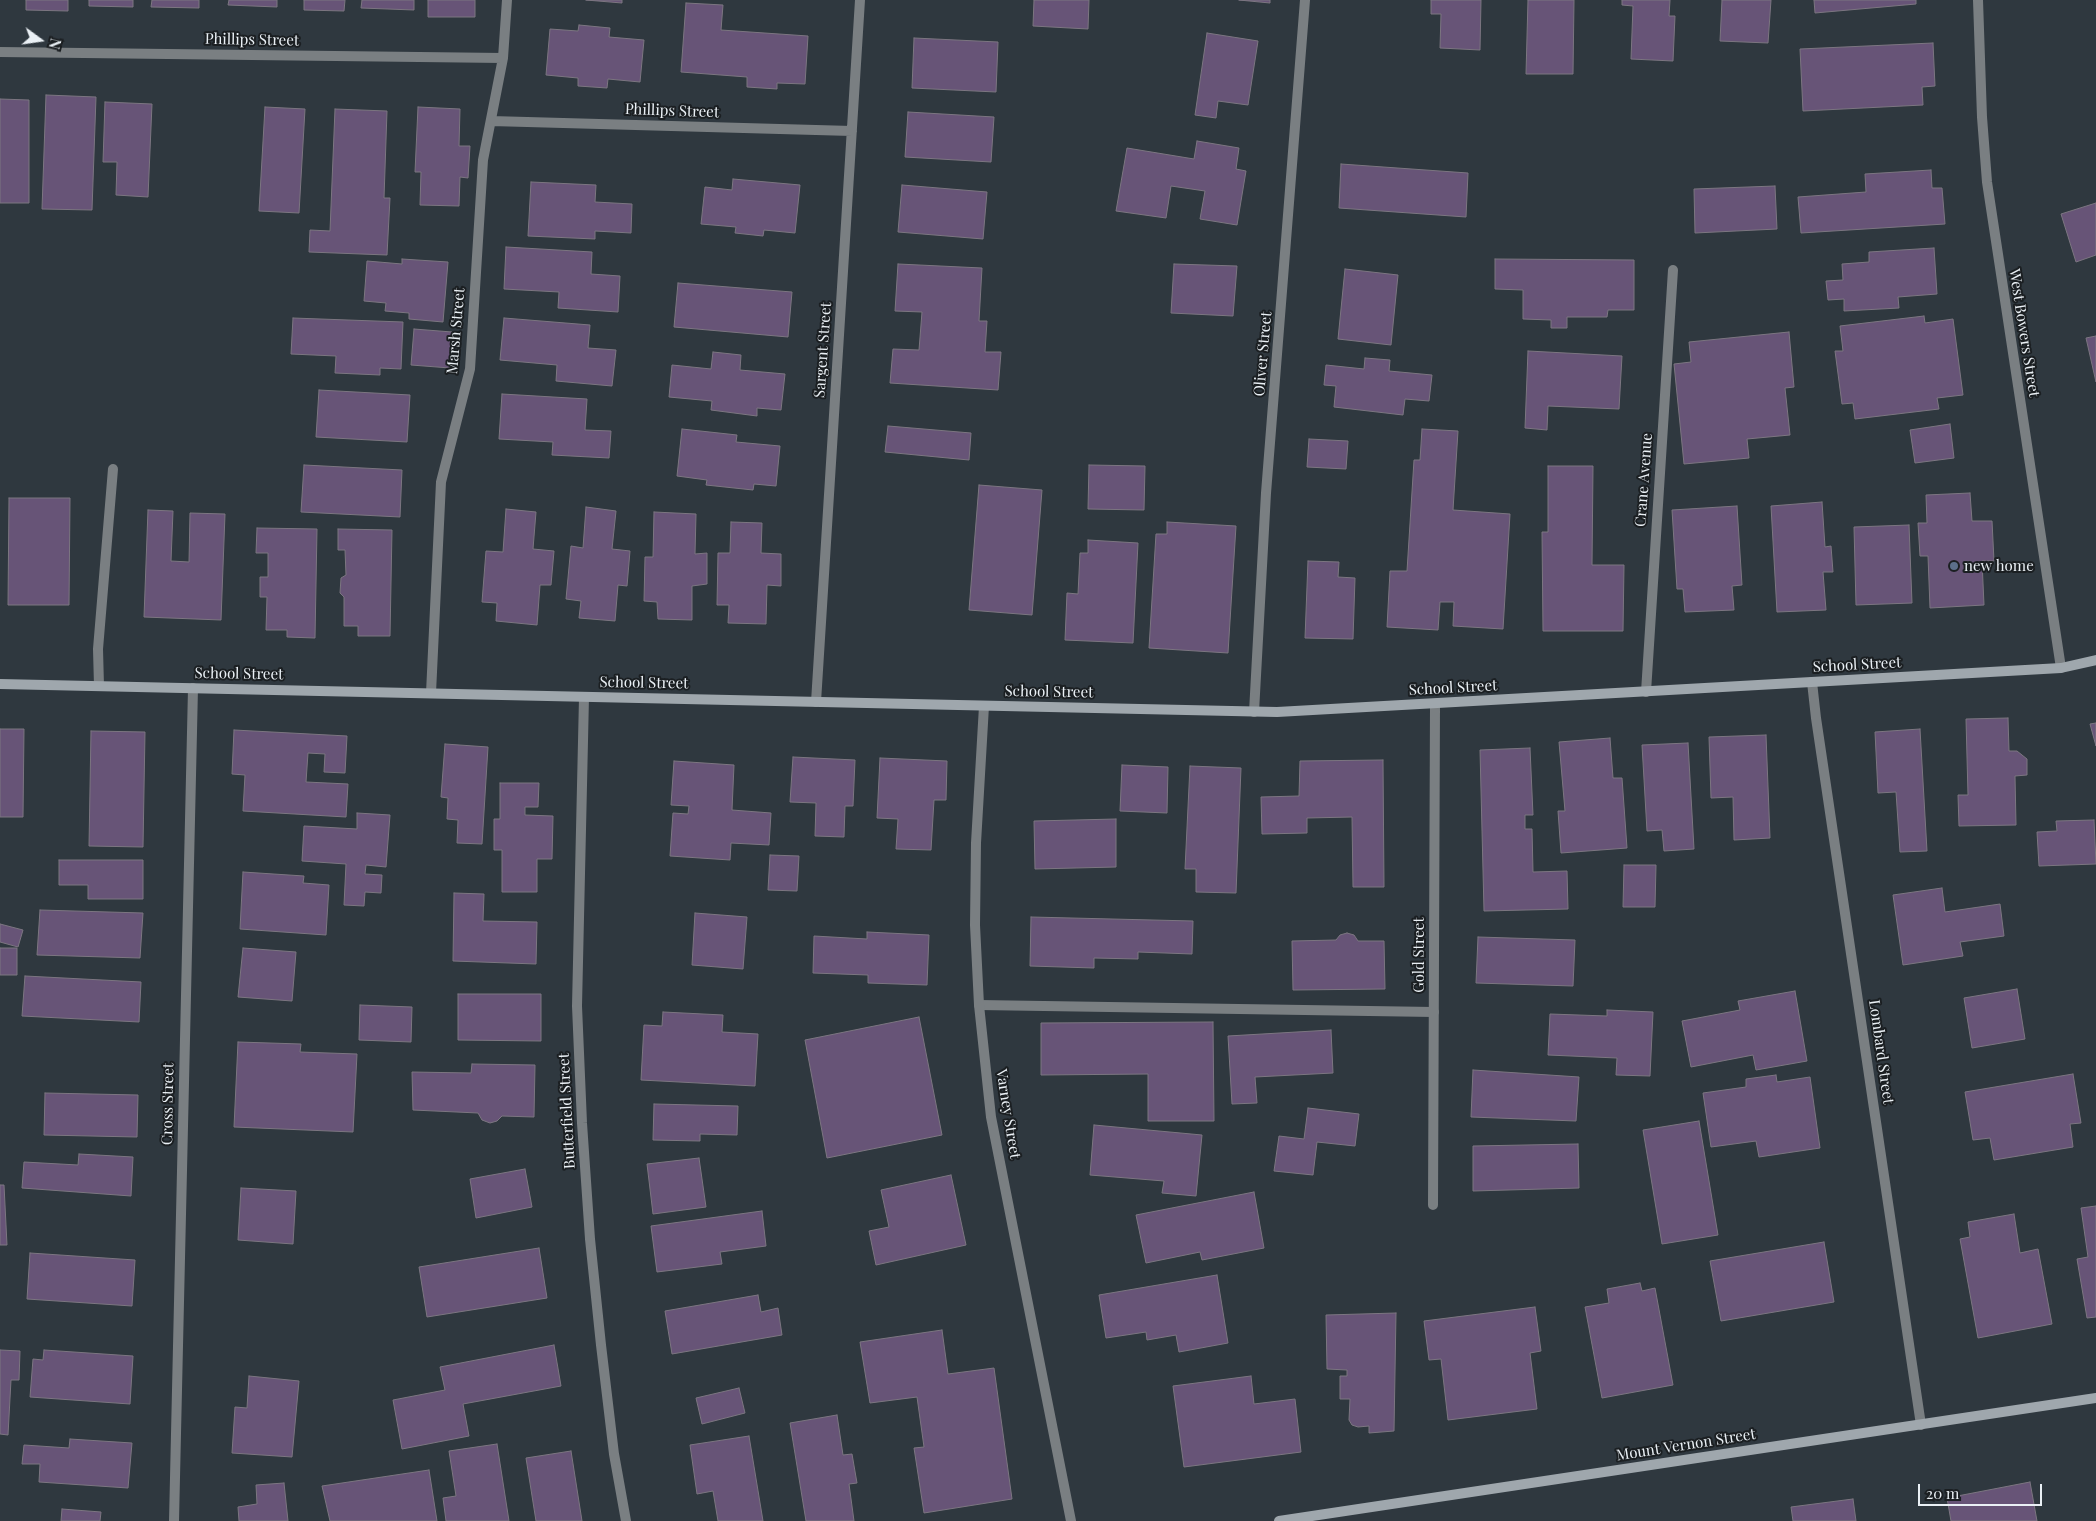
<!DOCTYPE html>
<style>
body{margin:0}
#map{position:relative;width:2096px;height:1521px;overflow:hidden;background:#2f383f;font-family:"Playfair Display",serif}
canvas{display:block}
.north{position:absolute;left:15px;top:15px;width:50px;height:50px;-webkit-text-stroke:4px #1b1f22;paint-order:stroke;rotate:104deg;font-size:14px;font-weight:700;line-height:20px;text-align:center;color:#eaf0f5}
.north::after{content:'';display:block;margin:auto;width:18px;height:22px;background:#eaf0f5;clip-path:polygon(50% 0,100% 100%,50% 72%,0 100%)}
.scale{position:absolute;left:1918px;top:1484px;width:124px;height:22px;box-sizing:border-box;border:2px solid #eaf0f5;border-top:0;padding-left:6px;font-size:15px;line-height:18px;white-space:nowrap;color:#eaf0f5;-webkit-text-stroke:4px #1b1f22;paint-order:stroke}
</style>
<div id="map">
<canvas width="2096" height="1521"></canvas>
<div class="north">N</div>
<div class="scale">20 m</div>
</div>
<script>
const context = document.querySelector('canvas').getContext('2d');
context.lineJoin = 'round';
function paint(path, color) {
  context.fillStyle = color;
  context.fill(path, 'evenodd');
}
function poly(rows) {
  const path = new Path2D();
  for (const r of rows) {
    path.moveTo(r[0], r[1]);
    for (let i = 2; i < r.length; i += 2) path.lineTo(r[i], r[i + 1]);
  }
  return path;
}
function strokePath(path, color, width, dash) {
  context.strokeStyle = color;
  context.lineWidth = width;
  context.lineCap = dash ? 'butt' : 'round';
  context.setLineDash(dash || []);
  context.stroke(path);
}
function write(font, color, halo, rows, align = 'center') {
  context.font = font + ' "Playfair Display",serif';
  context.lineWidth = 4;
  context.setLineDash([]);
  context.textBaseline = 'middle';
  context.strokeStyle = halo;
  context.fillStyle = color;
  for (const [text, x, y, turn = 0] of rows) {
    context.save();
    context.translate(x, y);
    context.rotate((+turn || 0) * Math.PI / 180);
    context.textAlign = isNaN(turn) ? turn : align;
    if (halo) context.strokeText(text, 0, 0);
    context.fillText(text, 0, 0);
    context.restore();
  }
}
const building = poly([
 [26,0,68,0,68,11,26,10,26,0],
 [89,0,133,0,133,7,89,6,89,0],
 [152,0,199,0,199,8,151,7,152,0],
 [229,0,277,0,277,7,228,5,229,0],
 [304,0,345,0,344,11,304,10,304,0],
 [362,0,414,0,414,10,361,8,362,0],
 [428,0,475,0,475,17,428,17,428,0],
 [586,0,622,0,622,3,586,0],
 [1034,0,1089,0,1088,29,1033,26,1034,0],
 [1239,0,1270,0,1270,3,1239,0],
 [1431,0,1481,0,1480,50,1440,48,1441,14,1431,14,1431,0],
 [1528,0,1574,0,1573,74,1526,74,1528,0],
 [1622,0,1670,0,1669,16,1675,16,1673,61,1631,59,1633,6,1622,5,1622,0],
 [1722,0,1771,0,1768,43,1720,41,1722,0],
 [1814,0,1916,0,1916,4,1815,13,1814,0],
 [686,3,723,5,721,30,808,36,805,84,777,83,777,89,747,87,747,77,681,72,686,3],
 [579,25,610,28,609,37,644,40,640,82,608,79,607,88,578,86,578,78,546,75,550,29,578,31,579,25],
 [1207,33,1258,41,1248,105,1218,101,1216,118,1195,115,1207,33],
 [914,38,998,42,996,92,912,88,914,38],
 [1933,43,1935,86,1922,87,1923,105,1803,111,1800,49,1933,43],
 [46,95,96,97,92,210,42,209,46,95],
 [0,99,29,100,29,203,0,203,0,99],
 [105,102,152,104,148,197,116,195,117,162,103,162,105,102],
 [265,107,305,109,299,213,259,211,265,107],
 [418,107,460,109,459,146,470,146,468,178,460,177,459,206,420,205,421,172,415,172,418,107],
 [335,109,387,111,384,198,390,198,387,255,309,252,310,230,330,231,335,109],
 [908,112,994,117,991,162,905,157,908,112],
 [1197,141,1239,148,1236,169,1246,171,1237,225,1200,219,1205,191,1171,186,1166,218,1116,211,1127,148,1194,159,1197,141],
 [1341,164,1468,173,1466,217,1339,208,1341,164],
 [1931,170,1932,188,1942,188,1945,224,1801,233,1798,197,1866,192,1865,174,1931,170],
 [733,179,800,185,795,233,764,230,763,236,735,233,736,227,701,224,705,187,732,190,733,179],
 [531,182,596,185,595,202,632,204,631,233,595,231,595,239,528,236,531,182],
 [902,185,987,192,983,239,898,232,902,185],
 [1775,186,1777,229,1695,233,1694,189,1775,186],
 [2096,203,2096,255,2076,262,2061,214,2096,203],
 [506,247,592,252,591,274,620,276,618,312,558,308,559,292,504,289,506,247],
 [1934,248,1937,294,1898,297,1899,308,1844,311,1844,299,1828,300,1826,281,1843,280,1842,264,1869,262,1869,252,1934,248],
 [402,259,448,262,443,322,409,319,409,313,385,311,386,303,364,301,367,261,402,264,402,259],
 [1495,259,1634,260,1634,310,1608,310,1607,317,1567,317,1567,328,1551,328,1551,320,1523,319,1523,290,1495,289,1495,259],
 [898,264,982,268,979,321,987,321,985,352,1001,352,998,390,890,383,893,349,919,350,922,312,895,311,898,264],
 [1174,264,1237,266,1233,316,1171,313,1174,264],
 [1345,269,1398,275,1391,345,1338,339,1345,269],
 [678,283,792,292,788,337,674,327,678,283],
 [1924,316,1925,323,1953,319,1963,395,1937,398,1939,409,1855,419,1853,403,1842,404,1835,351,1843,351,1840,326,1924,316],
 [293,318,403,322,401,369,380,368,380,375,335,373,336,356,291,354,293,318],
 [504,318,590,325,588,348,616,350,612,386,556,381,557,365,500,360,504,318],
 [414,329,452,332,450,368,411,365,414,329],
 [1789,332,1794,387,1785,388,1790,435,1747,439,1749,458,1684,464,1674,364,1691,362,1689,342,1789,332],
 [2096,336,2096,382,2086,338,2096,336],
 [1528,351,1622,356,1619,409,1548,406,1547,430,1525,428,1528,351],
 [713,352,741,355,740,370,785,374,781,410,757,408,757,416,711,410,712,401,669,397,672,365,711,369,713,352],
 [1365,358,1390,360,1389,371,1432,375,1429,401,1405,399,1403,415,1334,407,1336,386,1324,385,1326,365,1364,369,1365,358],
 [319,390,410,395,407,442,316,437,319,390],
 [502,394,587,399,585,430,611,431,609,458,552,455,553,442,499,439,502,394],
 [1950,424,1954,458,1915,463,1910,430,1950,424],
 [888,426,971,433,969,460,885,452,888,426],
 [682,429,737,435,736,442,780,446,776,486,754,484,753,490,706,485,707,480,677,476,682,429],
 [1422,429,1458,431,1453,510,1510,514,1503,629,1453,626,1454,602,1440,602,1438,630,1387,627,1390,571,1407,571,1414,460,1420,460,1422,429],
 [1309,439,1348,441,1346,469,1307,467,1309,439],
 [304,465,402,470,400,517,301,512,304,465],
 [1089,465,1145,466,1144,510,1088,509,1089,465],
 [1548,466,1593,466,1592,565,1624,565,1623,631,1543,631,1542,532,1548,532,1548,466],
 [979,485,1042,490,1032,615,969,610,979,485],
 [1970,493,1972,521,1992,521,1994,561,1982,561,1984,605,1930,608,1928,556,1920,556,1918,523,1927,523,1926,495,1970,493],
 [9,498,70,498,69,605,8,605,9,498],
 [1822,502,1825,547,1831,546,1833,572,1823,572,1826,610,1777,612,1771,506,1822,502],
 [1737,506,1742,585,1732,586,1734,610,1685,612,1683,589,1677,589,1672,510,1737,506],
 [586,507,616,511,612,549,630,551,627,586,618,585,615,621,579,618,581,601,566,599,571,546,583,548,586,507],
 [506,509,536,512,533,549,554,551,551,585,540,585,537,625,496,621,497,603,482,602,486,551,503,552,506,509],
 [148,510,173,511,171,561,189,562,190,513,225,514,221,620,144,617,148,510],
 [654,512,696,514,695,554,707,553,707,584,692,586,692,620,658,619,657,602,644,601,645,557,653,557,654,512],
 [731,522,762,523,761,553,781,554,781,586,767,585,766,624,728,623,729,605,717,605,718,553,730,553,731,522],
 [1167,522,1236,526,1228,653,1149,648,1156,534,1167,534,1167,522],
 [1909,525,1912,603,1856,605,1854,527,1909,525],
 [257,528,317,529,315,638,287,637,287,630,266,630,267,597,260,597,260,577,268,577,268,553,256,553,257,528],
 [338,529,392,530,390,636,358,636,358,626,344,626,344,597,340,593,341,578,346,575,345,550,338,550,338,529],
 [1088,540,1138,543,1133,643,1065,640,1067,593,1078,594,1080,553,1088,553,1088,540],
 [1308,561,1339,562,1338,577,1355,578,1353,639,1305,638,1308,561],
 [2008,718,2009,751,2017,751,2027,759,2027,775,2015,776,2016,825,1959,826,1958,795,1968,795,1966,719,2008,718],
 [2096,723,2096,746,2090,724,2096,723],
 [0,729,24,729,23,817,0,817,0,729],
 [1920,729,1927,851,1900,852,1896,792,1878,793,1875,732,1920,729],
 [234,730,347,736,345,773,324,772,325,754,308,753,306,782,348,784,346,817,243,811,245,775,232,774,234,730],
 [91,731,145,732,143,847,89,846,91,731],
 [1766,735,1770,838,1734,840,1733,797,1711,798,1709,737,1766,735],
 [1610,738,1613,778,1622,778,1627,848,1561,853,1558,811,1565,811,1559,742,1610,738],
 [1688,743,1694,849,1664,851,1662,830,1647,831,1642,745,1688,743],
 [445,744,488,747,482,844,457,843,458,820,447,819,448,798,441,797,445,744],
 [1530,748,1533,815,1525,815,1525,829,1532,829,1533,872,1567,871,1568,909,1484,911,1480,750,1530,748],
 [793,757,855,760,853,806,845,806,844,837,815,836,816,803,790,802,793,757],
 [880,758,947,761,946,800,934,800,931,850,896,849,898,819,877,818,880,758],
 [1383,760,1384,887,1353,887,1352,817,1307,818,1307,833,1262,834,1261,797,1299,796,1300,761,1383,760],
 [674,761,734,765,732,810,771,813,769,845,731,843,730,860,670,856,673,813,688,814,689,806,671,805,674,761],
 [1122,765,1168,767,1167,813,1120,811,1122,765],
 [1190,766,1241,768,1236,893,1196,892,1196,869,1185,869,1190,766],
 [500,783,539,783,538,807,525,807,525,815,553,816,552,859,537,859,537,892,502,892,502,850,494,850,494,819,500,819,500,783],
 [357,813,390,815,386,867,366,865,365,874,382,875,381,893,365,892,364,906,344,905,346,864,302,861,304,826,357,829,357,813],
 [1116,819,1116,867,1035,869,1034,821,1116,819],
 [2094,820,2096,864,2039,866,2037,832,2057,831,2056,821,2094,820],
 [770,855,799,856,797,891,768,890,770,855],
 [59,860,143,860,143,899,88,899,88,885,59,885,59,860],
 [1624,865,1656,865,1655,907,1623,907,1624,865],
 [243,872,304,876,303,883,329,885,326,935,240,929,243,872],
 [1942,888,1945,912,2000,904,2004,936,1960,942,1963,956,1903,965,1893,895,1942,888],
 [454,893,484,894,483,921,537,922,536,964,453,961,454,893],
 [40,910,143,913,140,958,37,955,40,910],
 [695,913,747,917,743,969,692,965,695,913],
 [1031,917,1193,921,1192,954,1138,952,1138,959,1094,958,1094,968,1030,966,1031,917],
 [0,924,23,930,18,947,0,942,0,924],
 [867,932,929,935,927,985,868,983,868,975,813,973,814,936,867,939,867,932],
 [1347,933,1354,935,1358,941,1384,941,1385,989,1293,990,1292,941,1336,940,1340,935,1347,933],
 [1478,937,1575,940,1573,986,1476,983,1478,937],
 [0,948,17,948,17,975,0,975,0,948],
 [243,948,296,952,292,1001,238,997,243,948],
 [25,976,141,982,139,1022,22,1016,25,976],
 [2017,989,2025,1039,1972,1048,1964,998,2017,989],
 [1795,991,1807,1061,1756,1070,1753,1055,1691,1067,1682,1021,1740,1010,1738,1001,1795,991],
 [458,994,541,994,541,1041,458,1040,458,994],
 [360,1005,412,1007,411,1042,359,1040,360,1005],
 [1607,1010,1653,1012,1650,1076,1616,1075,1617,1058,1548,1055,1550,1014,1607,1016,1607,1010],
 [663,1012,723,1015,722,1032,758,1034,755,1086,641,1080,644,1025,662,1026,663,1012],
 [919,1017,942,1135,827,1158,805,1040,919,1017],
 [1213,1022,1214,1121,1148,1121,1148,1074,1041,1075,1041,1023,1213,1022],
 [1331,1030,1333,1073,1255,1077,1257,1103,1232,1104,1228,1036,1331,1030],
 [238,1042,301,1044,300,1052,357,1054,353,1132,234,1127,238,1042],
 [472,1064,535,1065,534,1117,502,1116,497,1121,490,1123,482,1120,478,1113,413,1110,412,1072,471,1073,472,1064],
 [1473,1070,1579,1077,1576,1121,1471,1117,1473,1070],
 [2073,1074,2081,1123,2070,1124,2073,1147,1994,1160,1990,1138,1973,1140,1965,1092,2073,1074],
 [1776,1075,1777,1082,1810,1077,1820,1148,1759,1157,1756,1141,1711,1147,1703,1093,1746,1087,1746,1079,1776,1075],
 [45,1093,138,1095,137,1137,44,1135,45,1093],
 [654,1104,738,1106,737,1135,700,1134,700,1141,653,1140,654,1104],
 [1308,1108,1359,1114,1355,1146,1317,1142,1313,1175,1274,1171,1279,1136,1304,1139,1308,1108],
 [1699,1121,1718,1235,1662,1244,1643,1130,1699,1121],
 [1094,1125,1202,1135,1196,1196,1162,1193,1164,1181,1090,1175,1094,1125],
 [1578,1144,1579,1188,1473,1191,1473,1146,1578,1144],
 [79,1154,133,1157,131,1196,22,1188,24,1162,78,1165,79,1154],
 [699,1158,706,1207,653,1214,647,1164,699,1158],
 [525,1169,532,1207,476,1218,470,1179,525,1169],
 [951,1175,966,1245,876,1265,869,1231,889,1227,881,1190,951,1175],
 [0,1185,4,1185,7,1245,0,1245,0,1185],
 [241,1188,296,1191,293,1244,238,1240,241,1188],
 [1254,1192,1264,1248,1202,1260,1200,1252,1146,1263,1136,1215,1254,1192],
 [2096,1206,2096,1317,2087,1318,2077,1259,2088,1257,2081,1208,2096,1206],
 [762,1211,766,1246,720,1252,722,1264,657,1272,651,1226,762,1211],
 [2014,1214,2020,1253,2038,1249,2052,1324,1978,1338,1960,1239,1970,1237,1968,1222,2014,1214],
 [1824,1242,1834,1302,1721,1321,1710,1261,1824,1242],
 [539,1248,547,1298,427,1317,419,1267,539,1248],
 [30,1253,135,1260,132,1306,27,1299,30,1253],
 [1217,1275,1228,1343,1179,1352,1176,1335,1147,1340,1146,1332,1106,1338,1099,1295,1217,1275],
 [1640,1283,1642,1291,1655,1288,1673,1385,1602,1398,1585,1307,1609,1303,1607,1289,1640,1283],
 [758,1295,761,1312,778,1308,782,1335,672,1354,665,1311,758,1295],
 [1535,1307,1541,1351,1530,1353,1537,1409,1448,1420,1441,1359,1429,1360,1424,1321,1535,1307],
 [1396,1313,1394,1431,1369,1433,1369,1426,1358,1427,1352,1425,1349,1420,1350,1399,1340,1399,1340,1376,1347,1376,1347,1370,1327,1369,1326,1315,1396,1313],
 [942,1330,948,1374,994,1368,1012,1499,924,1513,914,1448,924,1447,917,1397,870,1403,860,1342,942,1330],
 [554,1345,561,1386,463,1404,469,1436,402,1449,393,1400,445,1390,440,1367,554,1345],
 [0,1350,20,1351,19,1380,11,1380,8,1435,0,1434,0,1350],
 [44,1350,133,1356,130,1404,30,1397,33,1359,43,1360,44,1350],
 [249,1376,299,1381,292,1457,232,1453,235,1407,247,1408,249,1376],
 [1251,1376,1254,1404,1295,1399,1301,1452,1184,1467,1173,1386,1251,1376],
 [739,1388,745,1413,702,1424,696,1398,739,1388],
 [837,1415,843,1455,852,1454,857,1483,849,1484,854,1521,806,1521,790,1423,837,1415],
 [749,1436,763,1521,718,1521,713,1491,697,1494,690,1445,749,1436],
 [70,1439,132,1443,128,1488,39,1482,40,1464,22,1464,24,1445,69,1448,70,1439],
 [497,1444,509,1521,446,1521,443,1498,456,1496,449,1451,497,1444],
 [571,1451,582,1521,536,1521,526,1458,571,1451],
 [429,1470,437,1521,330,1521,322,1486,429,1470],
 [2030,1482,2037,1521,1951,1521,1947,1498,2030,1482],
 [284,1483,288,1521,239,1521,238,1507,257,1504,256,1485,284,1483],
 [1853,1499,1856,1521,1793,1521,1791,1507,1853,1499],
 [62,1509,101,1512,100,1521,61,1521,62,1509]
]);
const lane = poly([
 [99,686,98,649,113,469],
 [979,1005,1434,1012]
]);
const street = poly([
 [1978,0,1982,117,1987,182,2061,668],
 [0,52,503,58],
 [491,121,852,131],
 [1812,682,1816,718,1921,1425],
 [1646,692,1673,270],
 [431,693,441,482,470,369,483,160,503,58,507,0],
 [584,697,577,1006,582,1123,590,1239,601,1345,614,1454,626,1521],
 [816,702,860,0],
 [984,706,976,843,975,925,979,1005,991,1117,1071,1521],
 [1254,712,1266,493,1305,0],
 [1433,1205,1435,705],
 [174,1521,193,688]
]);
const secondary = poly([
 [0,684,1277,712,2061,668,2096,660],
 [1279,1521,2096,1398]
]);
const markers = [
 [1954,566,5,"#5c6f8a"]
];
const streetNames = [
 ["Phillips Street",252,40,1],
 ["Phillips Street",672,111,2],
 ["Marsh Street",456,331,-85],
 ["West Bowers Street",2024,333,81],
 ["Sargent Street",823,350,-86],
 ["Oliver Street",1263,354,-85],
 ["Crane Avenue",1644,480,-86],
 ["School Street",1857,665,-3],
 ["School Street",239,674,1],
 ["School Street",644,683,1],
 ["School Street",1453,688,-3],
 ["School Street",1049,692,1],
 ["Gold Street",1419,955,-90],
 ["Lombard Street",1881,1052,82],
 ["Cross Street",168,1104,-89],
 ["Butterfield Street",567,1111,-93],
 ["Varney Street",1008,1114,81],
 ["Mount Vernon Street",1686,1445,-9]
];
const poiNames = [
 ["new home",1964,566]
];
paint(building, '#675477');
strokePath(building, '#7c7681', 1);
strokePath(lane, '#7a7f82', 10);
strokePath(street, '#7a7f82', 10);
strokePath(secondary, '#9fa7ad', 10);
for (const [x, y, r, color] of markers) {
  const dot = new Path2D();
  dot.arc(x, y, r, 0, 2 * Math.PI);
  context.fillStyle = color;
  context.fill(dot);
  strokePath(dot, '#1b1f22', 2);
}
write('15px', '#eaf0f5', '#1b1f22', streetNames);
write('15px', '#eaf0f5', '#1b1f22', poiNames, 'left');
</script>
